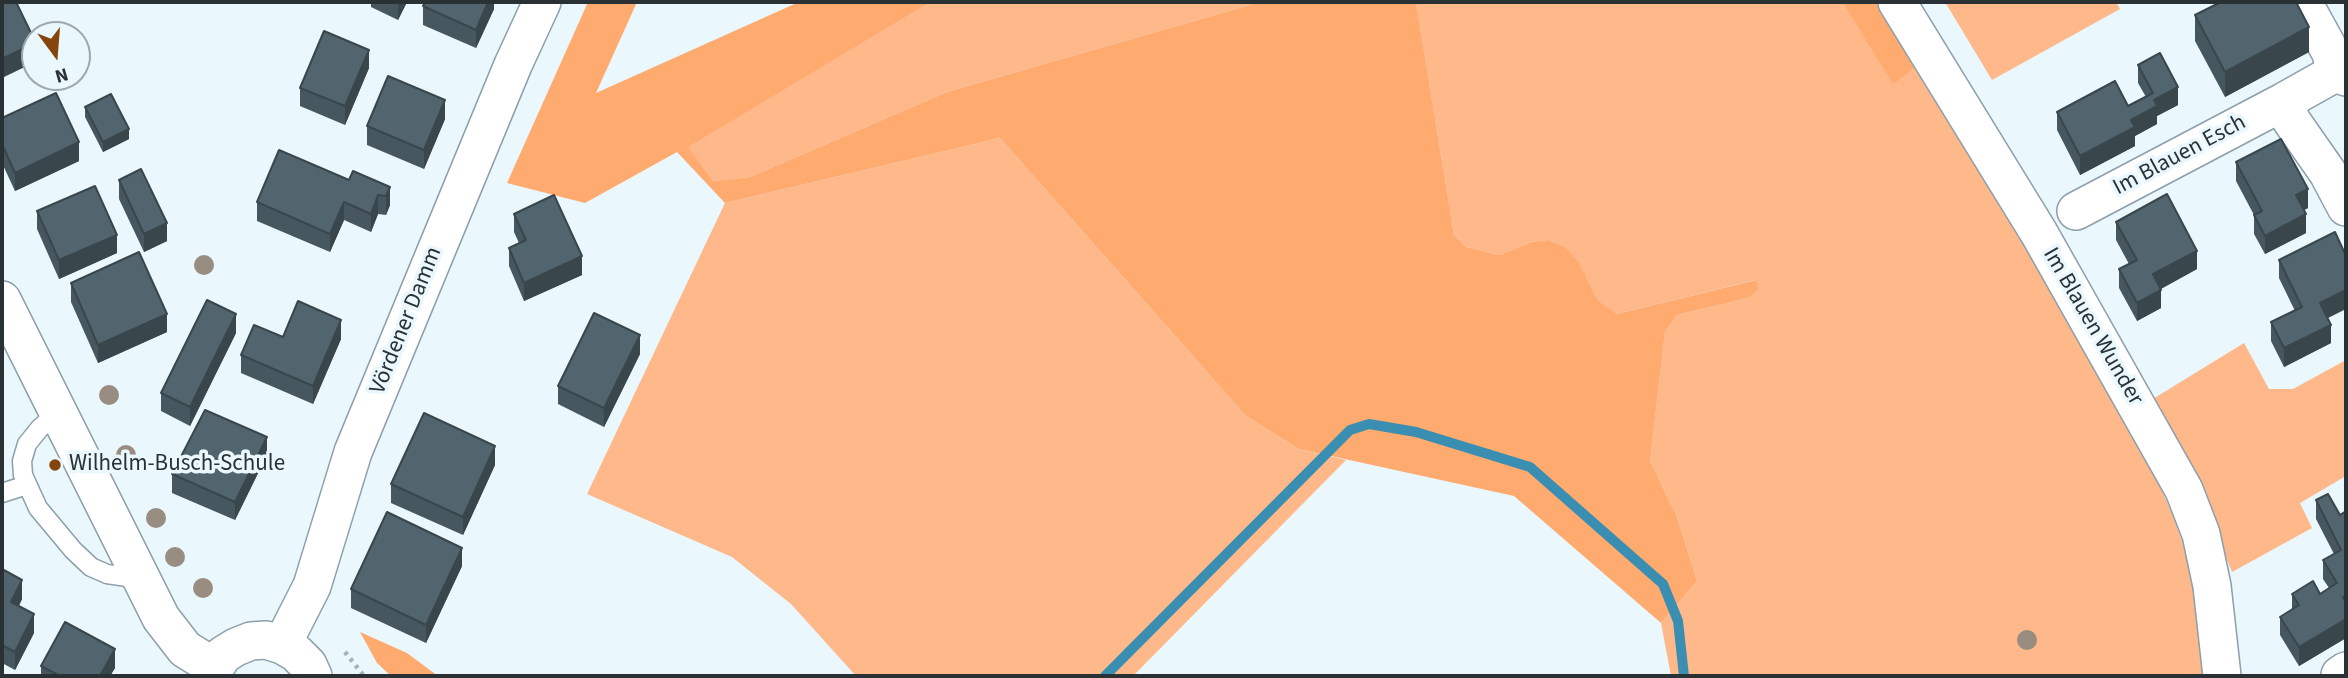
<!DOCTYPE html>
<meta charset="utf-8">
<style>
body{margin:0}
#map{position:relative;width:2348px;height:678px;overflow:hidden;background:#eaf7fd;font-family:"Source Sans 3",sans-serif}
canvas{display:block}
.frame{position:absolute;inset:0;border:4px solid #293135;pointer-events:none}
.north{position:absolute;left:21px;top:21px;width:70px;height:70px;box-sizing:border-box;background:#eaf7fd;border:2px solid #9da8ad;border-radius:50%;rotate:164deg;font-size:19px;font-weight:700;line-height:28px;text-align:center;color:#293135}
.north::after{content:'';display:block;margin:auto;width:24px;height:32px;background:#85450d;clip-path:polygon(50% 0,100% 100%,50% 72%,0 100%)}
</style>
<div id="map">
<canvas width="2348" height="678"></canvas>
<div class="frame"></div>
<div class="north">N</div>
</div>
<script>
const context = document.querySelector('canvas').getContext('2d');
context.lineJoin = 'round';
function paint(path, color) {
  context.fillStyle = color;
  context.fill(path, 'evenodd');
}
function poly(rows) {
  const path = new Path2D();
  for (const r of rows) {
    path.moveTo(r[0], r[1]);
    for (let i = 2; i < r.length; i += 2) path.lineTo(r[i], r[i + 1]);
  }
  return path;
}
function strokePath(path, color, width, dash) {
  context.strokeStyle = color;
  context.lineWidth = width;
  context.lineCap = dash ? 'butt' : 'round';
  context.setLineDash(dash || []);
  context.stroke(path);
}
function write(font, color, halo, rows, align = 'center') {
  context.font = font + ' "Source Sans 3",sans-serif';
  context.lineWidth = 7;
  context.setLineDash([]);
  context.textBaseline = 'middle';
  context.strokeStyle = halo;
  context.fillStyle = color;
  for (const [text, x, y, turn = 0] of rows) {
    context.save();
    context.translate(x, y);
    context.rotate((+turn || 0) * Math.PI / 180);
    context.textAlign = isNaN(turn) ? turn : align;
    if (halo) context.strokeText(text, 0, 0);
    context.fillText(text, 0, 0);
    context.restore();
  }
}
const green = poly([
 [931,2,1260,2,947,92,750,177,713,181,687,147],
 [1416,2,1842,2,1893,83,1919,65,2038,266,2156,476,2175,521,2191,567,2207,676,1671,676,1661,623,1697,581,1677,517,1650,461,1665,332,1677,315,1748,298,1755,280,1617,314,1598,302,1587,279,1564,246,1548,240,1531,242,1500,255,1466,247,1454,235],
 [1945,2,2116,2,2120,9,1992,80],
 [1000,138,1246,416,1299,449,1346,460,1133,676,856,676,791,604,732,557,587,494,725,203],
 [2244,343,2269,389,2293,389,2346,360,2346,476,2300,503,2312,528,2232,572,2207,511,2148,402]
]);
const forest = poly([
 [588,2,637,2,596,93,799,2,931,2,688,147,713,181,750,177,947,92,1260,2,1416,2,1454,235,1466,247,1500,255,1531,242,1548,240,1564,246,1579,263,1598,301,1617,314,1756,280,1758,289,1748,298,1677,315,1665,332,1650,461,1677,517,1697,581,1661,623,1514,496,1299,449,1246,416,1000,138,725,203,677,152,585,203,507,183],
 [1842,2,1880,2,1919,65,1893,84],
 [360,632,407,653,438,676,391,676,377,663]
]);
const stream = poly([
 [1105,676,1350,430,1369,424,1416,432,1530,467,1663,584,1678,621,1684,676]
]);
const path = poly([
 [345,652,364,676]
]);
const service = poly([
 [59,412,40,428,27,444,22,461,23,475,38,508,73,550,91,567,107,574,141,579],
 [2,493,27,485]
]);
const minor = poly([
 [1897,2,2039,233,2184,490,2201,534,2212,586,2222,676],
 [2303,2,2331,53,2335,73],
 [2346,77,2335,73,2285,101,2291,120,2328,173,2346,207],
 [2076,211,2285,101],
 [2,300,161,618,185,649,214,667],
 [282,645,312,586,353,452,513,65,542,2],
 [2340,675,2346,671],
 [210,676,223,655,236,647,251,641,266,640,282,645,296,653,308,665,313,676]
]);
const trees = [
 [204,265],
 [109,395],
 [126,455],
 [156,518],
 [175,557],
 [203,588],
 [2027,640]
];
const wall = poly([
 [371,2,407,2,398,20,371,7],
 [494,2,494,9,476,48,423,25,423,6],
 [2195,15,2309,52,2225,97,2195,41],
 [2138,65,2178,105,2157,116,2157,124,2135,136,2135,146,2080,175,2057,130,2057,112,2128,106,2146,97,2138,83],
 [369,68,345,125,300,106,300,88],
 [85,107,129,139,103,152,85,117],
 [2,118,79,161,15,191,2,163],
 [445,119,424,169,367,145,367,126],
 [2236,162,2308,208,2304,210,2306,233,2265,254,2254,234,2254,215,2236,181],
 [119,180,167,241,144,252,119,199],
 [349,180,390,187,390,205,386,215,378,214,371,232,344,220,330,252,257,221,257,202],
 [37,211,117,253,59,279,37,229],
 [514,214,582,275,524,301,509,266,509,248,519,243,514,232],
 [2116,222,2197,269,2161,289,2161,308,2137,321,2119,288,2119,269,2129,264,2116,240],
 [2279,260,2328,318,2331,343,2284,367,2271,341,2271,322,2295,311,2279,278],
 [71,283,167,332,98,363,71,302],
 [236,333,190,426,161,411,161,393],
 [283,337,341,339,313,404,241,373,241,355],
 [640,354,604,427,558,404,558,386],
 [267,455,235,520,172,493,172,474],
 [495,465,463,535,391,503,391,484],
 [2316,500,2340,515,2346,638,2299,666,2280,635,2280,617,2292,610,2292,594,2320,594,2329,588,2323,579,2323,560,2334,554,2316,519],
 [462,566,426,643,351,608,351,589],
 [2,569,22,599,19,606,34,633,15,670,2,663],
 [41,666,115,668,110,676,41,676]
]);
const shadedWall = poly([
 [398,2,407,2,398,20],
 [488,2,494,2,494,9,476,48,476,30],
 [2309,27,2309,52,2225,97,2225,72],
 [35,43,35,62,2,78,2,59],
 [369,50,369,68,345,125,345,106],
 [2178,87,2178,105,2157,116,2157,124,2135,136,2135,146,2080,175,2080,156,2131,120,2154,100],
 [445,100,445,119,424,169,424,150],
 [129,129,129,139,103,152,103,142],
 [79,142,79,161,15,191,15,173],
 [390,187,390,205,386,215,386,196],
 [2308,189,2308,208,2296,214,2296,195],
 [378,195,378,214,371,232,371,214],
 [344,202,344,220,330,252,330,234],
 [2306,214,2306,233,2265,254,2265,236],
 [167,223,167,241,144,252,144,234],
 [117,235,117,253,59,279,59,260],
 [2197,251,2197,269,2153,293,2153,274],
 [582,256,582,275,524,301,524,283],
 [2161,290,2161,308,2137,321,2137,303],
 [2346,290,2346,309,2320,322,2320,303],
 [167,314,167,332,98,363,98,345],
 [236,314,236,333,190,426,190,407],
 [341,320,341,339,313,404,313,386],
 [2331,325,2331,343,2284,367,2284,348],
 [640,335,640,354,604,427,604,408],
 [267,437,267,455,235,520,235,502],
 [495,446,495,465,463,535,463,517],
 [462,548,462,566,426,643,426,625],
 [22,580,22,599,11,620,11,602],
 [34,614,34,633,15,670,15,652],
 [2346,619,2346,638,2299,666,2299,647],
 [115,649,115,668,110,676,100,676]
]);
const building = poly([
 [2,2,16,2,35,41,35,43,2,59,2,2],
 [425,2,488,2,476,30,423,6,425,2],
 [2221,2,2296,2,2309,27,2225,72,2195,15,2221,2],
 [324,31,369,50,345,106,300,88,324,31],
 [2160,53,2178,87,2154,100,2157,106,2131,120,2135,127,2080,156,2057,112,2115,81,2128,106,2153,93,2138,65,2160,53],
 [388,76,445,100,424,150,367,126,388,76],
 [56,93,79,142,15,173,2,144,2,118,56,93],
 [111,94,129,129,103,142,85,107,111,94],
 [2281,139,2308,189,2296,195,2306,214,2265,236,2254,215,2262,211,2236,162,2281,139],
 [279,150,349,180,353,171,390,187,386,196,378,195,371,214,344,202,330,234,257,202,279,150],
 [141,169,167,223,144,234,119,180,141,169],
 [95,186,117,235,59,260,37,211,95,186],
 [2167,194,2197,251,2153,274,2161,290,2137,303,2119,269,2137,260,2116,222,2167,194],
 [554,195,582,256,524,283,509,248,526,240,514,214,554,195],
 [2335,232,2346,256,2346,290,2320,303,2331,325,2284,348,2271,322,2302,307,2279,260,2335,232],
 [139,252,167,314,98,345,71,283,139,252],
 [207,300,236,314,190,407,161,393,207,300],
 [298,301,341,320,313,386,241,355,254,325,283,337,298,301],
 [594,313,640,335,604,408,558,386,594,313],
 [205,410,267,437,235,502,172,474,205,410],
 [424,413,495,446,463,517,391,484,424,413],
 [2328,494,2340,515,2346,511,2346,595,2343,597,2346,603,2346,619,2299,647,2280,617,2299,605,2292,594,2313,581,2320,594,2337,583,2323,560,2341,550,2316,500,2328,494],
 [387,512,462,548,426,625,351,589,387,512],
 [2,569,22,580,11,602,34,614,15,652,2,645,2,569],
 [65,622,115,649,100,676,60,676,41,666,65,622]
]);
const markers = [
 [55,465,7,"#85450d"]
];
const streetNames = [
 ["Im Blauen Esch",2180,156,-28],
 ["Vördener Damm",407,321,-68],
 ["Im Blauen Wunder",2092,327,60]
];
const poiNames = [
 ["Wilhelm-Busch-Schule",69,465]
];
paint(green, '#feb889');
paint(forest, '#ffaa6f');
strokePath(stream, '#3a8eb2', 10);
strokePath(service, '#8c9faa', 21);
strokePath(minor, '#8c9faa', 40);
strokePath(path, '#a7b2b8', 4.5, [3.5, 5]);
strokePath(service, '#fff', 18);
strokePath(minor, '#fff', 37);
context.fillStyle = '#998c81';
for (const [x, y] of trees) {
  context.beginPath();
  context.arc(x, y, 10, 0, 2 * Math.PI);
  context.fill();
}
paint(wall, '#47575f');
paint(shadedWall, '#39474d');
paint(building, '#52656e');
strokePath(building, '#39474d', 2);
for (const [x, y, r, color] of markers) {
  const dot = new Path2D();
  dot.arc(x, y, r, 0, 2 * Math.PI);
  context.fillStyle = color;
  context.fill(dot);
  strokePath(dot, '#eaf7fd', 2.5);
}
write('23px', '#293135', '#eaf7fd', streetNames);
write('23px', '#293135', '#eaf7fd', poiNames, 'left');
</script>
